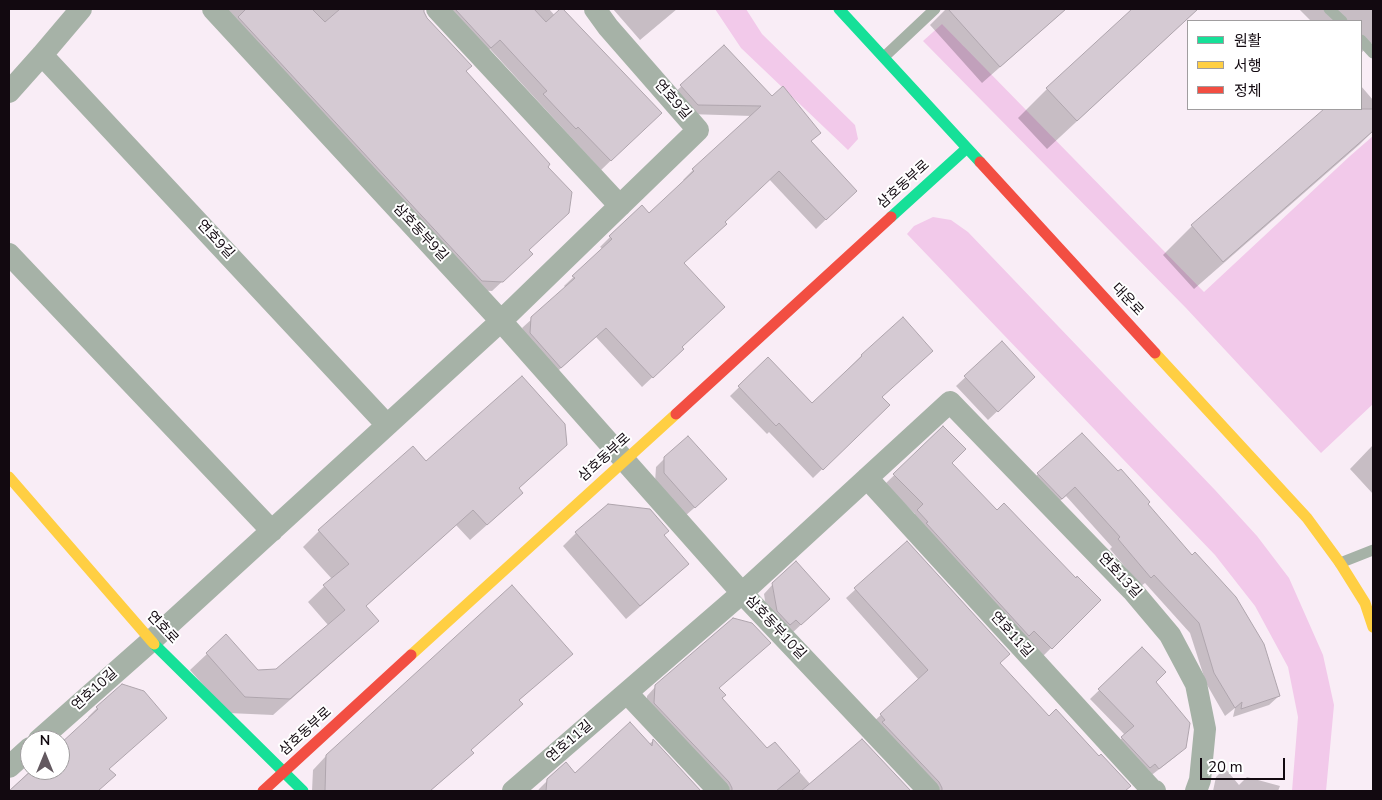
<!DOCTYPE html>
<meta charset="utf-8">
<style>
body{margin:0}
#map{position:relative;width:1382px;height:800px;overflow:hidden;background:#f9edf6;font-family:"Nunito Sans","Noto Sans KR",sans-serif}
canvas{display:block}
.frame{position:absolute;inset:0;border:10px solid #120910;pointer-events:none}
.legend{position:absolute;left:1187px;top:20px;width:175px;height:90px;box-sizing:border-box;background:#fff;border:1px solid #a09d9f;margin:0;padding:6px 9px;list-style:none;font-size:15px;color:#120910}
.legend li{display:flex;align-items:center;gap:10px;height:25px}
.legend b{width:25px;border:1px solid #a09d9f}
.north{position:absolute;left:20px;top:730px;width:50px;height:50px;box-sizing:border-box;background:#fff;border:1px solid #a09d9f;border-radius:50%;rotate:0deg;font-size:14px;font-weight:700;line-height:20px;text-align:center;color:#120910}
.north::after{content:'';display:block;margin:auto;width:18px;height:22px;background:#635960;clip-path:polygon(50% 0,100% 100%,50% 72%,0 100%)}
.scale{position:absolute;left:1200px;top:758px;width:85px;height:22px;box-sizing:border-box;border:2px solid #120910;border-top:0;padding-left:6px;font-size:15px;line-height:18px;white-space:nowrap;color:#120910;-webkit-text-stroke:4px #fff;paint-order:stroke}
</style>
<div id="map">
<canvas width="1382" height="800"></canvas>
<div class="frame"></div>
<ul class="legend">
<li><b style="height:6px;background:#16e098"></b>원활</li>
<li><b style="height:6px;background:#ffcf43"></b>서행</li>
<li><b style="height:6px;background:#f24e42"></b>정체</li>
</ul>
<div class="north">N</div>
<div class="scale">20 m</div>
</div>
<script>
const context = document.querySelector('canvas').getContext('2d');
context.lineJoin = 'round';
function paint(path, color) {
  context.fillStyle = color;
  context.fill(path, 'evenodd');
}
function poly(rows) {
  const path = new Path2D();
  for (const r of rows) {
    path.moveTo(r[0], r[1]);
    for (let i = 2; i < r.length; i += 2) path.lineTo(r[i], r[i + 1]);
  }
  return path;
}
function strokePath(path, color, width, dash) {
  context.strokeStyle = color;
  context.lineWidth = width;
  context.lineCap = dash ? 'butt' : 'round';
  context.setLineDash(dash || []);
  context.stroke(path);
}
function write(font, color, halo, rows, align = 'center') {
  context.font = font + ' "Nunito Sans","Noto Sans KR",sans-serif';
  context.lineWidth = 4;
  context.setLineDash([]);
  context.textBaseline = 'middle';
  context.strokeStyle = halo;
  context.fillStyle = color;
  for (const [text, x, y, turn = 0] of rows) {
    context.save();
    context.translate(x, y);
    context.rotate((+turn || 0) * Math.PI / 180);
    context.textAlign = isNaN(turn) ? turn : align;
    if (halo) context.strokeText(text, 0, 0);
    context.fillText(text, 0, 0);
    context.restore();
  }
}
const green = poly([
 [715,9,746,9,762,34,855,125,858,139,848,150,741,48],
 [942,24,1204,292,1350,156,1373,136,1373,404,1321,453,1186,308,923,41],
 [933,217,951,220,968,232,1215,490,1257,536,1289,578,1323,655,1334,705,1326,791,1292,791,1298,717,1288,667,1255,606,1215,555,907,234,914,226]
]);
const shadow = poly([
 [211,9,423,9,423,13,464,72,528,251,521,264,492,291,472,290],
 [436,9,549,9,650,123,601,170,490,49,481,57],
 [613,9,677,9,640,40],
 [946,9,1066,9,982,83,930,25],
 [1134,9,1198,9,1047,149,1018,118,1047,89],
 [1299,9,1373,9,1373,42,1361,53,1361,21,1311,21],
 [724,47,772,98,819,133,810,142,846,200,816,229,769,179,682,263,681,347,673,358,642,387,596,337,551,377,522,328,566,288,564,286,603,249,600,247,610,237,649,214,685,181,683,180,693,170,752,116,688,114,671,96],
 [1361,86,1373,100,1373,131,1359,145,1194,289,1163,255,1192,226,1326,109,1361,109],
 [903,319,880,397,888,405,813,478,769,432,767,434,730,396,768,359,812,405,861,356],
 [1002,343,1024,386,988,420,956,386],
 [943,428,950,463,997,512,1100,600,1042,657,909,520,915,514,885,484],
 [566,445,518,489,505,509,470,540,456,525,365,607,377,621,361,637,273,715,228,713,190,670,226,636,258,671,277,671,328,625,308,602,332,579,303,547,319,531,426,462],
 [1373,445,1373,494,1350,469],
 [665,458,717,488,685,516,655,483,656,467],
 [1038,474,1147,504,1279,696,1269,705,1233,717,1235,708,1225,716,1206,683,1190,633,1145,583,1141,586,1110,549,1112,547,1066,496,1053,507,1029,483],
 [608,506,663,535,688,564,674,577,626,619,563,546,576,533],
 [907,543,998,663,1049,718,1098,758,1129,786,1124,791,930,791,871,724,919,680,846,598],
 [773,584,819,608,791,634,768,620,764,594],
 [1142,649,1154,682,1184,747,1175,757,1149,777,1113,747,1125,735,1090,699],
 [571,654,518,701,521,704,470,751,472,753,459,766,430,791,312,791,313,770,326,756],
 [122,686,108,769,114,775,97,791,9,791,31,770,60,770,60,746,90,719,88,717,97,708],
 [656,686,718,688,721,698,767,750,775,744,811,785,862,741,910,791,720,791,646,713,647,696],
 [653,741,700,791,538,791,539,789,548,780,575,775,649,744],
 [1225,768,1239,785,1247,777,1280,786,1278,791,1213,791,1216,777]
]);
const building = poly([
 [246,9,312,9,325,22,340,9,424,9,424,12,427,18,472,66,466,71,550,164,548,167,572,192,569,213,529,250,533,254,503,282,482,281,238,17,246,9],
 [455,9,534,9,546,22,560,9,563,9,662,113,611,161,578,127,576,129,543,94,547,91,500,40,491,48,455,9],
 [948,9,1066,9,1000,67,948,9],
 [1132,9,1198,9,1077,121,1046,88,1132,9],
 [724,45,772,96,783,86,821,133,811,141,857,191,826,220,779,171,725,222,727,224,684,263,725,307,682,347,684,349,653,378,606,328,561,368,530,333,531,317,575,278,572,276,612,239,609,236,642,205,649,213,694,171,692,169,761,106,698,105,680,85,724,45],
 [1324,109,1373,109,1373,131,1223,262,1191,225,1324,109],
 [903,317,933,351,882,397,890,405,823,470,779,423,776,426,738,386,768,357,812,403,862,356,861,355,903,317],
 [1002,341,1035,377,998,412,964,376,1002,341],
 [522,376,565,424,567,445,519,488,523,493,487,525,473,510,366,606,379,621,290,699,245,697,206,653,226,634,258,670,276,669,345,610,323,585,349,564,318,530,413,446,426,461,522,376],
 [943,426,966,449,952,463,997,510,1004,503,1076,578,1077,576,1101,600,1052,649,1034,631,1029,636,926,523,928,522,917,510,923,504,893,474,943,426],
 [1082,433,1118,471,1121,469,1150,502,1148,504,1192,555,1195,552,1236,597,1264,644,1280,696,1241,709,1242,702,1235,708,1214,673,1199,623,1154,575,1151,578,1118,539,1120,537,1075,487,1062,499,1037,473,1082,433],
 [688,436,727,479,695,508,664,473,664,457,688,436],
 [608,504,650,509,669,531,664,535,689,564,640,606,575,532,608,504],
 [907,541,1010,654,1000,663,1049,716,1056,709,1099,756,1101,754,1131,786,1125,791,942,791,942,788,939,782,882,722,885,720,880,714,928,670,854,588,907,541],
 [796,561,830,599,801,625,796,620,790,625,777,611,772,583,796,561],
 [512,585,573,654,519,700,523,704,471,750,474,753,430,791,325,791,326,755,512,585],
 [733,618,752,623,771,643,719,688,726,695,722,698,767,748,775,742,800,771,776,791,732,791,732,788,729,782,654,703,655,685,733,618],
 [1142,647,1166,672,1156,682,1190,723,1186,748,1159,769,1155,764,1150,768,1121,737,1134,726,1098,689,1142,647],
 [122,684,144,691,167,718,109,769,116,775,98,791,9,791,32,770,60,770,60,744,98,709,96,707,122,684],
 [630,722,652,746,653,739,701,791,546,791,547,779,566,762,575,773,630,722],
 [862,739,911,791,801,791,862,739]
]);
const lane = poly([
 [1329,9,1342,21],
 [1361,40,1373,53],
 [884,57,935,9],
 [1340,563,1373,550]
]);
const street = poly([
 [213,9,501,321,742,593,929,791],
 [437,9,620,206],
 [42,55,387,425],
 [9,92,42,55,81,9],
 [9,254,272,531],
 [867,478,1153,791,1155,791],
 [627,693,719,791],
 [39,740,151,641,501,321,698,130,608,27,595,9],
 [9,767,30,748],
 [513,791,742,593,950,402,1132,590,1170,635,1196,684,1205,729,1200,780,1196,791]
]);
const fast = poly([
 [839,9,980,162],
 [891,217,967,148],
 [154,644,303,791]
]);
const slow = poly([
 [1155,353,1307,518,1340,563,1365,603,1373,627],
 [9,477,154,644],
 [411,655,676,414]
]);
const jam = poly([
 [980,162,1155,353],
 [676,414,891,217],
 [263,791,411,655]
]);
const streetNames = [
 ["연호9길",672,100,49],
 ["삼호동부로",904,185,-42],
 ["삼호동부9길",420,233,47],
 ["연호9길",215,240,47],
 ["대운로",1127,300,47],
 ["삼호동부로",605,458,-42],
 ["연호13길",1119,576,47],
 ["연호로",162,628,47],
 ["삼호동부10길",775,628,47],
 ["연호11길",1011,635,48],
 ["연호10길",95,690,-42],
 ["삼호동부로",306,732,-42],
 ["연호11길",570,742,-41]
];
paint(green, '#f2c9ea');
paint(shadow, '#0003');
paint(building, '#d5cad3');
strokePath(building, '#afa5ad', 1);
strokePath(lane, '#a6b2a7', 11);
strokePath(street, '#a6b2a7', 22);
strokePath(fast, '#16e098', 11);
strokePath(slow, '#ffcf43', 11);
strokePath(jam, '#f24e42', 11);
write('14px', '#120910', '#fff', streetNames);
</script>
